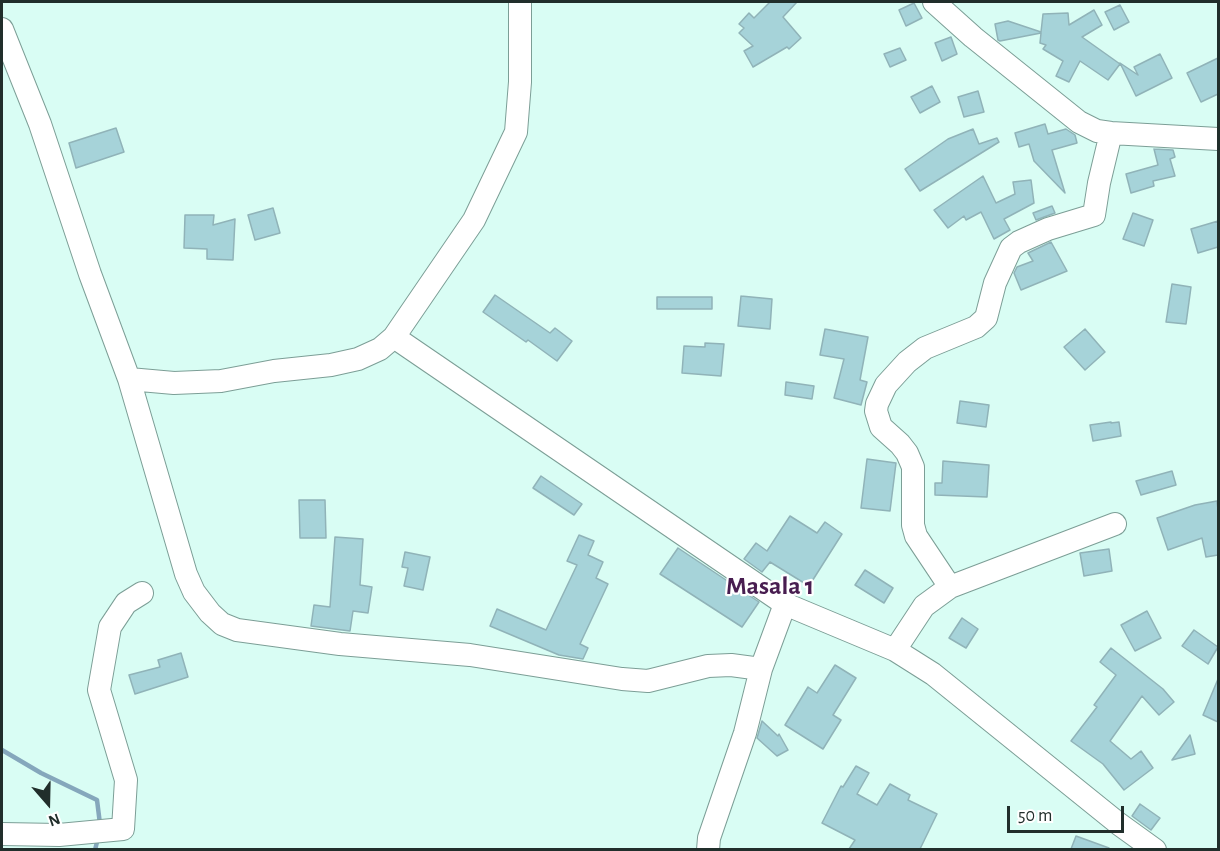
<!DOCTYPE html>
<style>
body{margin:0}
#map{position:relative;width:1220px;height:851px;overflow:hidden;background:#d9fdf4;font-family:"Alegreya Sans",sans-serif}
canvas{display:block}
.frame{position:absolute;inset:0;border:3px solid #212e2b;pointer-events:none}
.north{position:absolute;left:18px;top:773px;width:60px;height:60px;-webkit-text-stroke:4px #fff;paint-order:stroke;rotate:160deg;font-size:16px;font-weight:700;line-height:24px;text-align:center;color:#212e2b}
.north::after{content:'';display:block;margin:auto;width:21px;height:27px;background:#212e2b;clip-path:polygon(50% 0,100% 100%,50% 72%,0 100%)}
.scale{position:absolute;left:1007px;top:806px;width:117px;height:27px;box-sizing:border-box;border:3px solid #212e2b;border-top:0;padding-left:8px;font-size:18px;line-height:21px;white-space:nowrap;color:#212e2b;-webkit-text-stroke:4px #fff;paint-order:stroke}
</style>
<div id="map">
<canvas width="1220" height="851"></canvas>
<div class="frame"></div>
<div class="north">N</div>
<div class="scale">50 m</div>
</div>
<script>
const context = document.querySelector('canvas').getContext('2d');
context.lineJoin = 'round';
function poly(rows) {
  const path = new Path2D();
  for (const r of rows) {
    path.moveTo(r[0], r[1]);
    for (let i = 2; i < r.length; i += 2) path.lineTo(r[i], r[i + 1]);
  }
  return path;
}
function strokePath(path, color, width, dash) {
  context.strokeStyle = color;
  context.lineWidth = width;
  context.lineCap = dash ? 'butt' : 'round';
  context.setLineDash(dash || []);
  context.stroke(path);
}
function paint(path, color) {
  context.fillStyle = color;
  context.fill(path, 'evenodd');
}
function write(font, color, halo, rows, align = 'center') {
  context.font = font + ' "Alegreya Sans",sans-serif';
  context.lineWidth = 4.5;
  context.setLineDash([]);
  context.textBaseline = 'middle';
  context.strokeStyle = halo;
  context.fillStyle = color;
  for (const [text, x, y, turn = 0] of rows) {
    context.save();
    context.translate(x, y);
    context.rotate((+turn || 0) * Math.PI / 180);
    context.textAlign = isNaN(turn) ? turn : align;
    if (halo) context.strokeText(text, 0, 0);
    context.fillText(text, 0, 0);
    context.restore();
  }
}
const stream = poly([
 [2,750,41,773,97,800,100,824],
 [95,850,98,838]
]);
const building = poly([
 [770,2,797,2,783,17,801,38,789,49,787,47,753,67,744,51,753,46,739,33,744,28,739,24,749,13,754,18,770,2],
 [914,3,922,18,906,26,899,10,914,3],
 [1120,5,1129,22,1114,30,1105,12,1120,5],
 [1094,10,1102,25,1082,37,1120,64,1108,80,1080,61,1069,82,1056,76,1063,61,1043,49,1046,45,1040,43,1041,33,1000,41,998,40,995,24,1008,21,1041,32,1043,14,1068,13,1069,25,1094,10],
 [951,37,957,54,942,61,935,43,951,37],
 [900,48,906,60,890,67,884,54,900,48],
 [1160,54,1172,78,1136,96,1120,63,1138,75,1134,67,1160,54],
 [1218,58,1218,94,1201,102,1187,73,1218,58],
 [932,86,940,102,920,113,911,97,932,86],
 [978,91,984,112,964,117,958,97,978,91],
 [1045,124,1048,134,1066,129,1075,135,1077,143,1052,150,1065,193,1034,161,1029,144,1019,147,1015,133,1045,124],
 [116,128,124,152,76,168,69,143,116,128],
 [973,129,979,144,997,138,999,142,920,191,905,169,948,139,973,129],
 [1154,149,1173,150,1175,157,1170,159,1175,176,1153,181,1154,186,1131,193,1126,174,1158,165,1154,149],
 [983,176,996,203,1015,194,1013,182,1031,180,1034,203,1004,219,1010,230,994,239,981,212,966,220,964,216,948,228,934,210,983,176],
 [1052,206,1055,213,1036,220,1033,213,1052,206],
 [273,208,280,233,255,240,248,215,273,208],
 [1133,213,1153,220,1144,246,1123,239,1133,213],
 [185,215,214,215,213,225,235,219,233,260,207,259,207,249,184,248,185,215],
 [1218,221,1218,247,1198,253,1191,229,1218,221],
 [1051,242,1067,271,1021,290,1014,273,1017,267,1033,261,1028,253,1051,242],
 [1172,284,1191,287,1186,324,1166,322,1172,284],
 [495,295,550,333,555,328,572,341,557,361,528,340,526,342,483,312,495,295],
 [741,296,772,299,770,329,738,326,741,296],
 [657,297,712,297,712,309,657,309,657,297],
 [825,329,868,337,860,380,867,382,861,405,834,398,844,359,820,355,825,329],
 [1085,329,1105,352,1085,370,1064,347,1085,329],
 [705,343,724,344,721,376,682,373,684,346,705,347,705,343],
 [786,382,814,386,812,399,785,395,786,382],
 [960,401,989,405,986,427,957,423,960,401],
 [1111,422,1111,423,1119,422,1121,436,1093,441,1090,425,1111,422],
 [867,459,896,463,890,511,861,508,867,459],
 [943,461,989,465,987,497,935,495,935,483,942,483,943,461],
 [1172,471,1176,485,1141,495,1136,481,1172,471],
 [541,476,582,504,574,515,533,488,541,476],
 [299,500,325,500,326,538,300,538,299,500],
 [1217,501,1218,510,1218,555,1206,557,1202,538,1168,550,1157,518,1195,505,1217,501],
 [790,516,817,533,825,522,842,534,809,586,770,562,762,572,744,559,756,543,767,551,790,516],
 [579,535,594,541,588,555,603,562,596,578,608,584,580,644,588,648,583,659,559,655,490,626,497,609,546,630,577,565,567,561,579,535],
 [335,537,363,539,360,585,372,587,368,613,353,611,350,631,311,626,314,605,330,607,335,537],
 [678,548,759,602,742,627,660,574,678,548],
 [1109,549,1112,571,1084,576,1080,553,1109,549],
 [405,552,430,557,423,590,404,586,408,568,402,567,405,552],
 [865,570,893,588,884,603,855,585,865,570],
 [1147,611,1161,638,1135,651,1121,625,1147,611],
 [962,618,978,629,966,648,949,638,962,618],
 [1194,630,1218,647,1208,664,1182,646,1194,630],
 [1111,648,1163,689,1174,702,1159,715,1142,696,1110,741,1131,759,1141,751,1153,768,1124,790,1103,764,1071,741,1097,707,1094,705,1116,675,1100,662,1111,648],
 [181,653,188,677,135,694,129,675,160,667,158,660,181,653],
 [835,665,856,678,833,715,841,720,823,749,785,725,808,687,817,693,835,665],
 [1218,679,1218,722,1203,715,1218,679],
 [762,721,778,736,779,734,788,750,777,756,757,738,762,721],
 [1190,735,1195,754,1172,760,1190,735],
 [856,766,869,773,857,794,877,805,890,784,910,795,908,800,937,814,920,849,849,849,855,840,822,823,841,786,843,787,856,766],
 [1140,804,1160,818,1151,830,1132,816,1140,804],
 [1076,836,1109,848,1109,849,1071,849,1076,836]
]);
const minor = poly([
 [934,2,973,37,1079,122,1097,131,1111,133,1218,139],
 [2,29,40,124,90,274,129,379,186,574,194,592,210,613,222,624,237,630,340,644,470,655,622,679,648,681,708,666,731,665,761,669],
 [394,337,785,604,895,650,933,674,1119,824,1155,850],
 [129,379,174,383,221,381,274,371,331,365,358,359,380,349,394,337,474,220,516,132,520,82,520,2],
 [950,587,916,536,913,525,913,467,907,453,900,444,881,427,876,411,877,404,886,385,907,362,925,348,976,327,986,318,995,283,1011,248,1019,242,1048,229,1094,215,1099,183,1111,133],
 [895,650,924,606,950,587,1115,524],
 [2,834,59,835,123,829,126,780,99,690,110,627,126,603,142,593],
 [708,850,709,838,745,733,761,669,785,604]
]);
const quarterNames = [
 ["Masala 1",770,586]
];
strokePath(stream, '#85a7bc', 4.5);
paint(building, '#a6d3d9');
strokePath(building, '#90b3b8', 1.5);
strokePath(minor, '#7c9e96', 24);
strokePath(minor, '#fff', 22);
write('bold 26px', '#481d50', '#fff', quarterNames);
</script>
